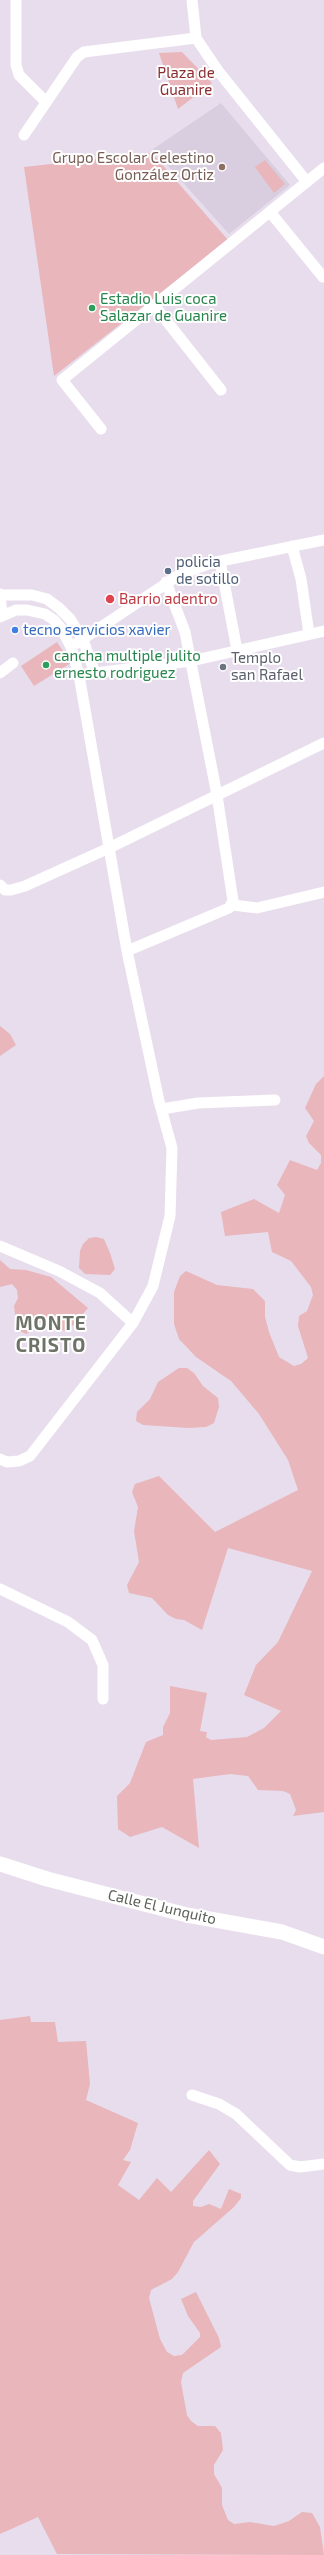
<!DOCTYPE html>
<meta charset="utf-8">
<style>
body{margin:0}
canvas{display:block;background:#e8ddec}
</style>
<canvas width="324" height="2555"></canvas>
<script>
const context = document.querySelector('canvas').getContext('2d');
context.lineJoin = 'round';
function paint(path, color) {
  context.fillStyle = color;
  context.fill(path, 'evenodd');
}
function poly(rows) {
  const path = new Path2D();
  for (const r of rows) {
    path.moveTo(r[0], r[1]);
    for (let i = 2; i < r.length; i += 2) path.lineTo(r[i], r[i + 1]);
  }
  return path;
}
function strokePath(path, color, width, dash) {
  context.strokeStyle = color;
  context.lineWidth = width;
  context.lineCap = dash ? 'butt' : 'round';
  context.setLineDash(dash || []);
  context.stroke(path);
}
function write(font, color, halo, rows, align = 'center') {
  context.font = font + ' "Exo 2",sans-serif';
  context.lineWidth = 4;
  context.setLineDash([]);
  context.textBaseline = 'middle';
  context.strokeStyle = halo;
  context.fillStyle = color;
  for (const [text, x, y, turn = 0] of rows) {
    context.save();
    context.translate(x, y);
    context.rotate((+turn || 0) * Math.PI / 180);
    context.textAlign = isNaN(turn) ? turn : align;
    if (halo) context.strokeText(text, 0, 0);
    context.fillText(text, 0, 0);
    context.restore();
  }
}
const education = poly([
 [221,103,290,185,229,234,153,149]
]);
const green = poly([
 [182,52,212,83,178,109,159,53],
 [152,153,228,240,54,376,24,167],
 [265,160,285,184,274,193,255,167],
 [57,642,71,663,34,686,21,666],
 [0,1026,10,1034,16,1045,0,1056],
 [324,1076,324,1812,293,1816,296,1810,290,1794,283,1791,258,1790,248,1776,230,1774,193,1779,199,1848,162,1827,130,1837,118,1829,117,1796,130,1783,146,1742,163,1735,163,1727,170,1713,170,1686,207,1693,200,1731,207,1732,206,1737,211,1740,247,1737,264,1728,281,1711,244,1695,256,1665,278,1642,312,1571,228,1548,202,1630,184,1620,176,1619,168,1615,152,1598,129,1593,127,1585,139,1562,134,1531,138,1507,132,1492,135,1484,159,1476,215,1532,298,1490,288,1460,259,1414,231,1381,196,1357,179,1339,174,1324,174,1292,180,1276,186,1271,217,1285,253,1289,265,1301,265,1317,269,1332,279,1357,294,1366,301,1364,308,1358,298,1326,299,1316,307,1311,313,1295,311,1287,291,1261,272,1252,268,1232,225,1236,221,1212,254,1199,279,1213,285,1195,277,1185,290,1160,317,1170,321,1163,321,1155,309,1143,306,1136,314,1121,305,1108,316,1084],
 [96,1237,104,1239,110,1253,115,1269,110,1275,85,1274,79,1268,80,1251,83,1244,89,1238],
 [0,1260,10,1269,26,1270,51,1277,88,1308,67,1332,45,1322,37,1323,32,1330,26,1334,18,1330,16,1322,14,1306,18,1298,17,1290,12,1284,0,1287],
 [179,1368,187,1368,194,1373,203,1386,218,1398,219,1407,214,1423,206,1427,189,1428,143,1425,136,1421,137,1412,150,1399,158,1382],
 [30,2016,31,2022,55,2022,58,2042,86,2041,90,2084,86,2100,138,2123,130,2150,123,2160,131,2162,118,2185,139,2200,157,2178,171,2192,209,2150,220,2164,193,2201,193,2206,201,2207,209,2204,221,2209,229,2189,241,2194,241,2198,234,2207,194,2242,178,2272,172,2279,151,2290,149,2298,160,2339,167,2352,174,2356,182,2355,200,2337,200,2333,188,2316,181,2299,196,2292,219,2338,221,2347,183,2373,181,2382,187,2415,191,2421,198,2426,215,2426,221,2433,223,2450,214,2465,214,2474,222,2488,222,2505,228,2520,234,2524,250,2522,274,2526,289,2521,302,2512,312,2513,320,2527,324,2555,57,2554,38,2517,0,2534,0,2020]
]);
const street = poly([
 [16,0,16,65,19,75,46,102],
 [192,0,196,38,219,72,307,182],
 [24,135,77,57,84,52,196,38],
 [270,212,323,277],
 [154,305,221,390],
 [101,429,62,380,324,168],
 [292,546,301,579,309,634],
 [220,561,237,650],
 [0,594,2,615],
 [0,595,32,595,47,599,59,608,70,619,83,640,95,673],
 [0,617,16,610,27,610,45,614,54,620,61,628,71,647,79,675],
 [71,647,179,575,211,563,324,540],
 [0,673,13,663],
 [0,885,5,890,11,890,25,886,109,848,324,743],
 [233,905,257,908,324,892],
 [127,951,229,908,233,901,217,795,185,632,166,582],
 [162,1109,198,1103,275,1100],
 [0,1246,59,1271,100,1293,133,1323],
 [0,1459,7,1462,19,1461,30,1456,133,1323,153,1286,170,1216,172,1148,159,1101,127,951,79,675,191,661,324,631],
 [0,1589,68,1622,92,1640,103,1665,103,1699],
 [192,2095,219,2104,236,2114,290,2165,300,2167,324,2164]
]);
const secondary = poly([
 [0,1864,47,1879,187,1915,282,1932,324,1947]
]);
const markers = [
 [222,167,4,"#8d6e63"],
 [92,308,4,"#2e9e5b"],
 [168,571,4,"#5c6f8a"],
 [110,599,5,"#e0444e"],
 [15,630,4,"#3f7fe0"],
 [46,665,4,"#2e9e5b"],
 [223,667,4,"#6b7280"]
];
const parkNames = [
 ["Plaza de",186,73],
 ["Guanire",186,90]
];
const educationNames = [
 ["Grupo Escolar Celestino",214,158],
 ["González Ortiz",214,175]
];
const leisureNames = [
 ["Estadio Luis coca",100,299],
 ["Salazar de Guanire",100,316],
 ["cancha multiple julito",54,656],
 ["ernesto rodriguez",54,673]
];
const serviceNames = [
 ["policia",176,562],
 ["de sotillo",176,579]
];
const healthNames = [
 ["Barrio adentro",119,599]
];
const shopNames = [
 ["tecno servicios xavier",23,630]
];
const worshipNames = [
 ["Templo",231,658],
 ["san Rafael",231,675]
];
const streetNames = [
 ["Calle El Junquito",162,1907,13]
];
const districtNames = [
 ["MONTE",51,1324],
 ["CRISTO",51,1346]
];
paint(education, '#d9cedf');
paint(green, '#e8b6bb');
strokePath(street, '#fff', 11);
strokePath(secondary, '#fff', 15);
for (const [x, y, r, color] of markers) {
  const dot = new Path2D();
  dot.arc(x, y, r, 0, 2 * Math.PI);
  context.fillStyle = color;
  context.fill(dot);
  strokePath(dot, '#fff', 1.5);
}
write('15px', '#8b2c30', '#fff', parkNames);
write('15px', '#785e54', '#fff', educationNames, 'right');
write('15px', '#27864d', '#fff', leisureNames, 'left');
write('15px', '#4e5e75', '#fff', serviceNames, 'left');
write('15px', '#be3a42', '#fff', healthNames, 'left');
write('15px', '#366cbe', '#fff', shopNames, 'left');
write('15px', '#5b616d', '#fff', worshipNames, 'left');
write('15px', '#5c6157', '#fff', streetNames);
context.letterSpacing = '1px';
write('bold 19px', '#6e7368', '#fff', districtNames);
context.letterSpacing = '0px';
</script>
